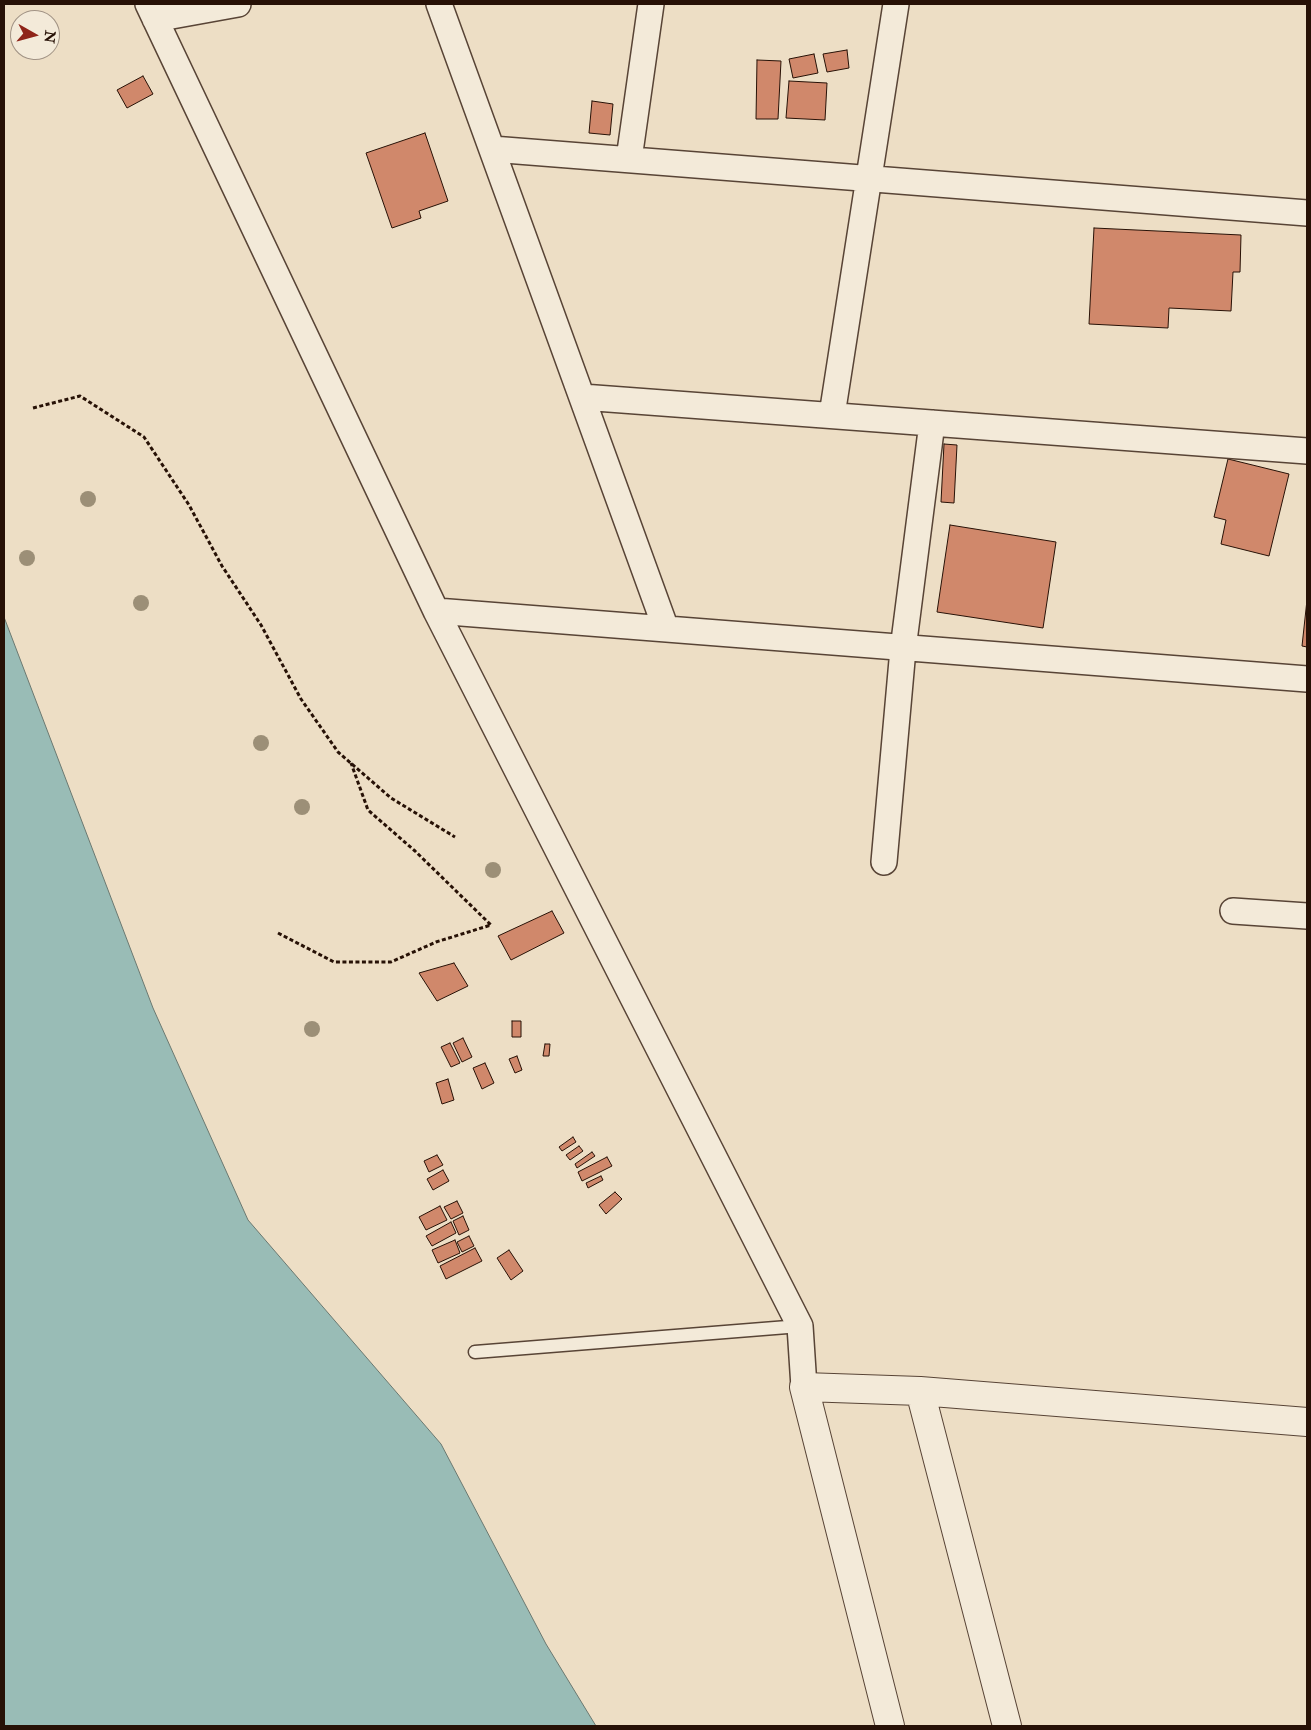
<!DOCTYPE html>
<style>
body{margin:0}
#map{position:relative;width:1311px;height:1730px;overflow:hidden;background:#eddec5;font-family:"IM FELL Double Pica",serif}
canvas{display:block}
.frame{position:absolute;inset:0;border:5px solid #271106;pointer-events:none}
.north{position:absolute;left:10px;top:10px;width:50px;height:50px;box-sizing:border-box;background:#f3ead9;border:1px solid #a19385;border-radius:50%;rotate:97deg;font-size:14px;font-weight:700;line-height:20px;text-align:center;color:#271106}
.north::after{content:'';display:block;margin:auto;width:18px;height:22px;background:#8f2418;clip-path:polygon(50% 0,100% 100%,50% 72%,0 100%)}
</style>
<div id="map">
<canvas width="1311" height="1730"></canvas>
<div class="frame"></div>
<div class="north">N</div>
</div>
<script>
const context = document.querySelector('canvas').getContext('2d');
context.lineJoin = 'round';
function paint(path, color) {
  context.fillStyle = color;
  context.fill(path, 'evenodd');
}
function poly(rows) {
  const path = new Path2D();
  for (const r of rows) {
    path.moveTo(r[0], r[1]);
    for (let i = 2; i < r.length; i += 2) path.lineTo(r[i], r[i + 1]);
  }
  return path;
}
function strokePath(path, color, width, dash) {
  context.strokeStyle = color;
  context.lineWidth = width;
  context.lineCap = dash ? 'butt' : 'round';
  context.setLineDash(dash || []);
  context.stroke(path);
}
const water = poly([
 [4,617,153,1008,248,1220,441,1444,546,1644,596,1726,4,1726,4,617]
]);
const building = poly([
 [847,50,849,68,827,72,823,54,847,50],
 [814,54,818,73,793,78,789,59,814,54],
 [757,60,781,61,778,119,756,119,757,60],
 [143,76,153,94,127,108,117,90,143,76],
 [789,81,827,83,825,120,786,118,789,81],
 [592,101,613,104,610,135,589,133,592,101],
 [425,133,448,201,419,211,421,218,392,228,366,153,425,133],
 [1094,228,1241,235,1240,272,1233,272,1231,311,1169,308,1168,328,1089,324,1094,228],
 [944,444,957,445,954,503,941,502,944,444],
 [1228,459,1289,474,1269,556,1221,544,1226,520,1214,517,1228,459],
 [950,525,1056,542,1043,628,937,612,950,525],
 [1307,600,1307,647,1302,646,1307,600],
 [552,911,564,933,511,960,498,936,552,911],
 [454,963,468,986,437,1001,419,973,454,963],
 [512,1021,521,1021,521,1037,512,1037,512,1021],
 [463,1038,472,1057,462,1062,453,1043,463,1038],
 [450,1043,460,1063,451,1067,441,1047,450,1043],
 [545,1044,550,1044,549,1056,543,1056,545,1044],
 [517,1056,522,1070,515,1073,509,1059,517,1056],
 [485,1063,494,1083,482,1089,473,1068,485,1063],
 [448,1079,454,1100,442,1104,436,1083,448,1079],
 [573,1137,576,1142,562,1151,559,1147,573,1137],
 [579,1146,583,1151,570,1160,566,1155,579,1146],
 [592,1152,595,1156,577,1168,575,1164,592,1152],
 [437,1155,443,1165,429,1172,424,1161,437,1155],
 [607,1157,612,1166,582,1181,578,1172,607,1157],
 [443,1170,449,1181,433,1190,427,1179,443,1170],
 [601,1176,603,1180,588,1188,586,1183,601,1176],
 [615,1192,622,1199,606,1214,599,1205,615,1192],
 [457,1201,463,1213,451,1219,444,1207,457,1201],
 [440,1206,447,1220,426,1230,419,1217,440,1206],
 [463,1216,469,1230,459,1235,453,1221,463,1216],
 [451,1222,456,1233,432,1246,426,1236,451,1222],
 [469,1236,474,1246,462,1252,457,1242,469,1236],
 [455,1240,460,1253,438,1263,432,1250,455,1240],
 [475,1248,482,1261,446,1279,440,1266,475,1248],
 [509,1250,523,1271,511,1280,497,1258,509,1250]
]);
const path = poly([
 [33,408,80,396,144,437,189,505,222,566,261,625,301,699,338,752,391,798,455,837],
 [278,933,334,962,391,962,436,942,491,925,415,851,368,810,351,763]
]);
const service = poly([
 [475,1352,800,1326]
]);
const minor = poly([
 [148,4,436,611,800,1326,804,1387],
 [439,4,666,629],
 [155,19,238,4],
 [492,149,1307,213],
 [629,159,651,4],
 [582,397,1307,451],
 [832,415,896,4],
 [436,611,1307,679],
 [884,862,903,649,932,423],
 [1233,911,1307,916]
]);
const tertiary = poly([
 [920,1391,1007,1726],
 [890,1726,804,1387,920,1391,1307,1422]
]);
const trees = [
 [88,499],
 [27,558],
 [141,603],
 [261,743],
 [302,807],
 [493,870],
 [312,1029]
];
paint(water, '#99bcb6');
strokePath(water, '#6b7870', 1);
paint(building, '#d0886b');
strokePath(building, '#271106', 1);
strokePath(service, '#584436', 15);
strokePath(minor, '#584436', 28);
strokePath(tertiary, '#584436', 30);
strokePath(path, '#271106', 3, [4, 2.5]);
strokePath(service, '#f3ead9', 12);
strokePath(minor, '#f3ead9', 25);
strokePath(tertiary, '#f3ead9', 28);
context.fillStyle = '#9c8f77';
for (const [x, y] of trees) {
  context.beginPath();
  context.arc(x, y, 8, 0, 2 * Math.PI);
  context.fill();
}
</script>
